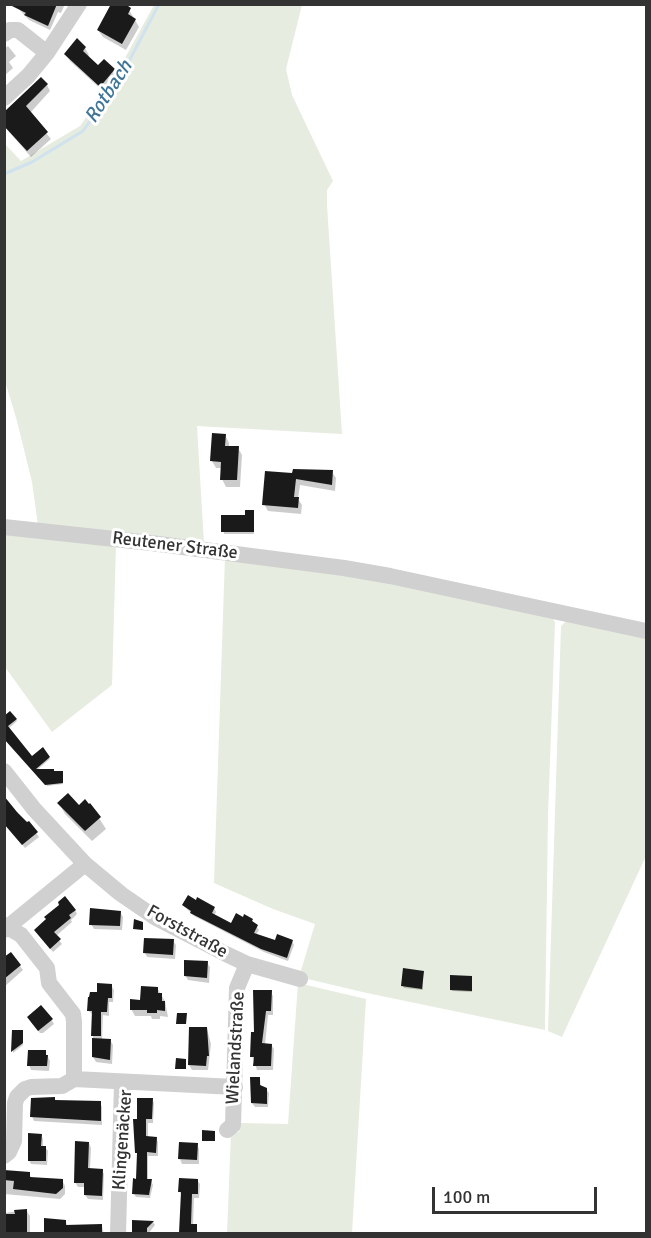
<!DOCTYPE html>
<meta charset="utf-8">
<style>
body{margin:0}
#map{position:relative;width:651px;height:1238px;overflow:hidden;background:#fff;font-family:Signika,sans-serif}
canvas{display:block}
.frame{position:absolute;inset:0;border:6px solid #333;pointer-events:none}
.scale{position:absolute;left:432px;top:1187px;width:165px;height:27px;box-sizing:border-box;border:3px solid #333;border-top:0;padding-left:8px;font-size:18px;line-height:21px;white-space:nowrap;color:#333;-webkit-text-stroke:4px #fff;paint-order:stroke}
</style>
<div id="map">
<canvas width="651" height="1238"></canvas>
<div class="frame"></div>
<div class="scale">100 m</div>
</div>
<script>
const context = document.querySelector('canvas').getContext('2d');
context.lineJoin = 'round';
function paint(path, color) {
  context.fillStyle = color;
  context.fill(path, 'evenodd');
}
function poly(rows) {
  const path = new Path2D();
  for (const r of rows) {
    path.moveTo(r[0], r[1]);
    for (let i = 2; i < r.length; i += 2) path.lineTo(r[i], r[i + 1]);
  }
  return path;
}
function strokePath(path, color, width, dash) {
  context.strokeStyle = color;
  context.lineWidth = width;
  context.lineCap = dash ? 'butt' : 'round';
  context.setLineDash(dash || []);
  context.stroke(path);
}
function write(font, color, halo, rows, align = 'center') {
  context.font = font + ' Signika,sans-serif';
  context.lineWidth = 6;
  context.setLineDash([]);
  context.textBaseline = 'middle';
  context.strokeStyle = halo;
  context.fillStyle = color;
  for (const [text, x, y, turn = 0] of rows) {
    context.save();
    context.translate(x, y);
    context.rotate((+turn || 0) * Math.PI / 180);
    context.textAlign = isNaN(turn) ? turn : align;
    if (halo) context.strokeText(text, 0, 0);
    context.fillText(text, 0, 0);
    context.restore();
  }
}
const green = poly([
 [154,5,302,5,286,69,292,95,333,181,327,190,327,205,342,434,197,426,204,544,38,525,32,482,17,421,5,381,4,143,21,161,80,126,114,78],
 [4,531,116,544,112,685,52,732,5,667],
 [225,556,344,573,551,616,555,622,548,815,545,1030,367,993,299,977,315,924,273,909,214,883],
 [568,619,646,635,646,856,562,1037,548,1031,561,626],
 [298,983,366,999,352,1233,227,1234,231,1133,239,1132,240,1123,288,1124]
]);
const shadow = poly([
 [52,4,65,4,61,13,58,12,50,30,29,20,17,7],
 [112,4,130,4,128,8,139,27,126,50,103,37,98,30],
 [8,46,16,56,9,62,13,68,4,76,4,49],
 [85,48,89,55,87,57,99,67,104,61,114,70,118,78,105,93,70,61,65,54],
 [47,85,50,91,30,113,51,139,31,157,4,126],
 [225,435,229,443,229,447,238,448,242,455,240,487,226,487,222,479,222,468,216,468,212,461],
 [332,472,336,478,335,491,300,485,298,499,302,505,301,514,268,511,264,504,294,475],
 [253,512,254,534,224,534,222,517,246,517],
 [10,713,17,721,8,729,32,758,42,749,50,759,37,770,63,774,63,784,47,786,4,738],
 [59,803,79,807,99,818,106,829,92,841,65,814],
 [29,823,39,837,25,848,8,827],
 [61,905,75,910,77,914,71,920,72,922,56,936,62,944,53,952,38,934],
 [183,905,214,908,216,912,214,916,232,925,252,920,259,930,256,935,275,942,292,941,294,945,288,961,264,952,194,916],
 [120,912,123,917,122,930,94,929,91,924],
 [173,941,176,945,175,959,147,957,145,953],
 [11,954,23,970,4,987,4,960],
 [207,963,210,967,209,983,188,980,185,975],
 [423,972,423,990,404,988,403,986],
 [471,977,472,992,452,991,451,989],
 [111,985,114,990,113,1002,109,1002,109,1016,103,1015,102,1040,110,1040,113,1045,112,1064,96,1062,93,1057,93,1015,89,1011,98,994],
 [157,988,165,1001,168,1017,160,1016,160,1019,152,1019,151,1016,135,1016,131,1009],
 [271,992,273,996,273,1015,268,1015,265,1045,271,1045,274,1049,273,1070,257,1070,252,1056,255,1033],
 [51,1019,54,1024,43,1033,40,1033,31,1022],
 [207,1029,211,1044,208,1070,192,1070,189,1065],
 [13,1031,22,1031,23,1033,23,1045,13,1053],
 [45,1052,50,1061,49,1071,31,1070,29,1065],
 [260,1079,261,1087,266,1089,269,1093,268,1107,255,1107,252,1103],
 [55,1099,56,1102,100,1103,102,1107,102,1125,34,1121,32,1116],
 [152,1099,154,1103,153,1123,148,1123,148,1138,156,1138,158,1142,158,1156,148,1156,148,1181,151,1181,153,1185,150,1198,136,1197,134,1194,137,1180,138,1156,135,1120,138,1120],
 [41,1135,43,1139,43,1147,45,1147,48,1151,47,1165,31,1164,29,1160],
 [89,1143,91,1148,90,1169,102,1170,104,1174,103,1200,88,1199,85,1195,86,1187,78,1187,75,1182],
 [197,1144,199,1149,199,1164,182,1164,180,1159],
 [29,1173,32,1179,62,1180,65,1186,65,1194,60,1199,4,1194,4,1174],
 [197,1180,200,1184,199,1198,194,1198,193,1226,196,1226,198,1234,181,1234,182,1196,180,1192],
 [26,1210,30,1216,30,1234,4,1234,4,1213],
 [46,1220,65,1221,68,1226,102,1226,104,1234,45,1234],
 [133,1222,153,1222,155,1225,148,1234,133,1234]
]);
const stream = poly([
 [4,174,32,162,83,131,118,82,159,4]
]);
const building = poly([
 [8,4,57,4,48,26,24,15,26,13],
 [111,4,125,4,131,8,128,14,136,19,122,44,97,30],
 [77,38,86,47,83,51,98,65,104,59,115,69,100,87,64,54],
 [41,77,48,84,26,106,48,132,27,151,4,126,4,112],
 [212,433,226,434,225,446,239,446,237,480,220,480,221,462,210,461],
 [293,469,333,470,332,485,296,479,294,497,299,497,298,508,262,505,265,471,292,473],
 [245,510,254,510,254,532,221,532,221,515,245,515],
 [10,711,17,719,8,726,32,756,43,747,50,757,36,769,54,769,54,771,63,771,63,783,45,785,4,739,4,716],
 [68,793,79,805,85,799,89,804,90,803,101,817,85,831,57,803],
 [4,796,17,812,27,822,29,821,38,832,22,845,4,824],
 [188,895,196,900,197,897,215,907,212,913,231,923,236,913,243,917,244,914,253,919,252,921,258,925,254,933,275,940,277,934,293,940,287,958,261,949,190,913,191,911,182,905],
 [65,896,76,910,69,915,71,918,54,932,61,939,50,949,34,930,46,919,44,917,59,905,58,902],
 [90,908,121,911,120,926,89,925],
 [134,919,143,922,143,930,133,929],
 [144,938,174,939,173,955,143,953],
 [11,952,21,965,4,979,4,957],
 [184,960,208,961,207,978,184,976],
 [403,968,424,971,422,989,401,986],
 [450,975,472,976,472,991,450,990],
 [97,983,112,984,112,998,108,998,107,1012,101,1012,101,1036,91,1036,92,1011,87,1011,88,997,89,997,90,992,97,992],
 [141,986,158,987,158,993,162,993,162,1001,165,1001,165,1011,157,1010,157,1013,147,1013,147,1010,130,1010,130,999,140,1000],
 [253,990,272,990,271,1011,266,1011,262,1043,272,1044,271,1066,253,1066,254,1057,250,1057,251,1032,254,1032],
 [41,1005,53,1019,38,1031,27,1017],
 [177,1013,187,1013,186,1024,176,1024],
 [189,1027,207,1027,209,1056,207,1056,206,1066,188,1065],
 [12,1030,23,1030,23,1043,11,1052],
 [92,1038,111,1039,110,1060,92,1057],
 [28,1050,46,1050,46,1055,48,1055,47,1066,27,1066],
 [176,1058,186,1059,186,1069,175,1069],
 [250,1077,260,1077,260,1085,267,1088,267,1104,251,1103],
 [55,1097,55,1100,101,1101,101,1121,30,1117,31,1098],
 [137,1098,153,1098,152,1119,146,1119,146,1136,157,1137,156,1153,147,1152,147,1179,152,1179,149,1195,132,1194,133,1178,136,1179,137,1153,135,1153,133,1119,137,1119],
 [202,1130,215,1131,215,1141,202,1141],
 [28,1133,42,1134,41,1146,46,1146,46,1161,28,1161],
 [75,1141,89,1142,88,1168,103,1169,102,1196,84,1195,84,1183,74,1183],
 [179,1142,198,1143,197,1160,178,1159],
 [4,1170,30,1172,30,1177,63,1179,63,1188,56,1194,13,1189,14,1181,4,1180],
 [179,1178,198,1179,198,1194,192,1194,191,1224,197,1224,197,1233,179,1233,181,1192,178,1192],
 [27,1209,27,1233,4,1233,4,1214,15,1214,14,1210],
 [44,1218,66,1220,66,1225,102,1224,102,1233,44,1233],
 [132,1220,154,1221,147,1228,147,1233,132,1233]
]);
const minor = poly([
 [4,34,10,30,18,30,47,53],
 [4,98,28,76,47,53,79,4],
 [4,527,151,543,344,568,390,576,646,631],
 [4,771,34,809,85,864,121,894,156,918,226,954,247,964,300,979],
 [4,925,21,935,47,968,49,983,73,1014,74,1022,74,1079],
 [4,930,85,864],
 [227,1130,233,1125,237,988,247,964],
 [4,1156,9,1152,14,1141,15,1103,17,1097,25,1089,31,1087,62,1086,74,1079,235,1087],
 [118,1234,122,1082]
]);
const streetNames = [
 ["Reutener Straße",175,546,7],
 ["Forststraße",187,932,29],
 ["Wielandstraße",236,1048,-87],
 ["Klingenäcker",123,1140,-86]
];
const waterNames = [
 ["Rotbach",109,92,-57]
];
paint(green, '#e6ecdf');
paint(shadow, '#0003');
strokePath(stream, '#cfe2ee', 3);
paint(building, '#1a1a1a');
strokePath(minor, '#d0d0d0', 16);
write('18px', '#333', '#fff', streetNames);
write('italic 20px', '#3f7597', '#fff', waterNames);
</script>
